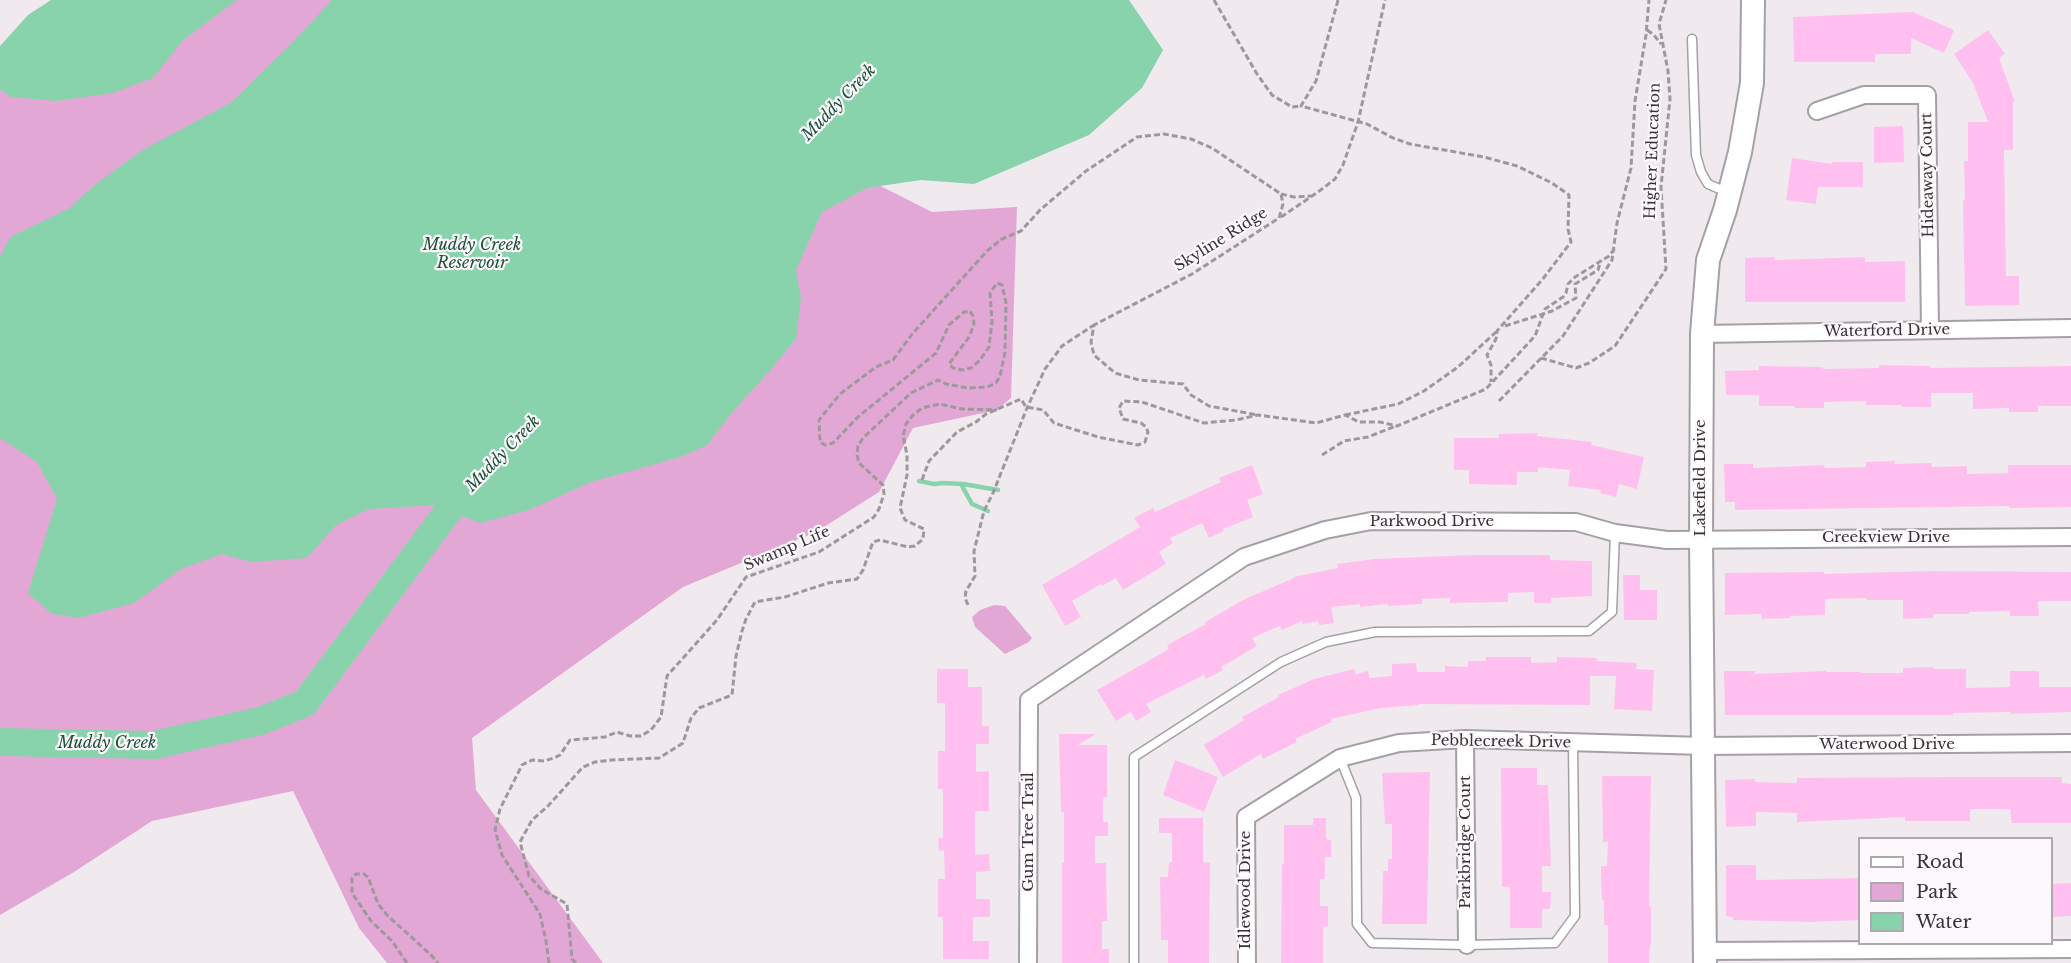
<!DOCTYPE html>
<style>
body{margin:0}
#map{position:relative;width:2071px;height:963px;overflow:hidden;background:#f0eaee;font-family:"Libre Baskerville",serif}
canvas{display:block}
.legend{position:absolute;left:1858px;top:837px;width:195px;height:108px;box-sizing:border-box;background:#fdf8fb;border:2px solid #ada9ac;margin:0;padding:8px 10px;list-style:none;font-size:18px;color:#353335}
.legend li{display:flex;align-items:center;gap:12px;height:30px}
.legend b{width:30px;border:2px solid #ada9ac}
</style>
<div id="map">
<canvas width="2071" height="963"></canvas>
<ul class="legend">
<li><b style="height:8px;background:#fff"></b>Road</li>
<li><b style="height:16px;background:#e3a7d5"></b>Park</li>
<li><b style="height:16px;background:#88d3ac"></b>Water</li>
</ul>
</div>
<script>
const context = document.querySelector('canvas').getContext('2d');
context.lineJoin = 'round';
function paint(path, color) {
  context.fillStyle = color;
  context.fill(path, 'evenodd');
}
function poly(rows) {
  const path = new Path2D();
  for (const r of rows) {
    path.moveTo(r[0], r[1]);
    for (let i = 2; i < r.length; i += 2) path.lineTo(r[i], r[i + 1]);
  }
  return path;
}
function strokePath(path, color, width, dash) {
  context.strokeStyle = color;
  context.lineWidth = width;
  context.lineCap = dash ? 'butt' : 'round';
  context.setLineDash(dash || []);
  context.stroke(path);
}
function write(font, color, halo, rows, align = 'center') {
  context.font = font + ' "Libre Baskerville",serif';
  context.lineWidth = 4.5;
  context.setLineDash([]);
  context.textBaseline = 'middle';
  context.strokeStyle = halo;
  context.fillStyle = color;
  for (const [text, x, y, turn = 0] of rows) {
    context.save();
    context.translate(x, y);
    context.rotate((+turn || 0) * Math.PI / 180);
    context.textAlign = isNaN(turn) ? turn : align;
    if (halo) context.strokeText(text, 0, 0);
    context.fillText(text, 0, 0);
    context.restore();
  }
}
const green = poly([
 [176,0,512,0,932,212,1017,207,1011,398,997,410,913,428,879,492,816,532,683,587,472,738,476,790,603,963,387,963,359,928,293,791,152,821,74,872,0,915,0,71],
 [994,605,1005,606,1032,638,1029,642,1005,654,975,627,972,617,980,610]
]);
const water = poly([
 [51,0,237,0,183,40,153,78,113,93,56,101,11,97,0,90,0,46,28,15],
 [332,0,1129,0,1163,50,1142,88,1089,135,974,184,921,180,867,188,822,212,796,270,801,298,796,339,772,368,735,409,706,446,677,458,591,482,529,510,480,523,435,505,369,509,336,525,307,558,250,562,222,554,181,569,134,603,78,618,52,614,28,593,57,499,37,462,0,438,0,257,10,237,68,209,96,184,141,151,232,102,294,41]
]);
const stream = poly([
 [919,481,934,484,942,483,963,484,998,490],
 [961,484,972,504,988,511]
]);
const river = poly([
 [0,742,154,745,260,721,305,703,449,510,475,483]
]);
const building = poly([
 [1913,12,1954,30,1944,53,1911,38,1911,54,1875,54,1875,62,1794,62,1793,17],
 [1988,30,2005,54,1999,58,2015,102,2013,102,2013,150,2004,150,2006,276,2019,276,2019,305,1965,306,1963,200,1965,200,1964,161,1968,161,1968,122,1988,122,1973,83,1954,54],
 [1903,126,1904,162,1874,163,1874,127],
 [1792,158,1832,164,1832,162,1863,162,1863,187,1818,187,1816,204,1786,200],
 [1775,257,1775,260,1865,257,1865,262,1905,261,1905,302,1745,302,1745,258],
 [1879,365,1930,366,1930,368,2071,366,2071,406,2038,406,2038,412,2009,412,2009,408,1973,409,1973,393,1931,393,1931,407,1902,407,1902,405,1866,405,1866,401,1824,402,1824,408,1795,408,1795,406,1759,406,1759,395,1726,395,1725,371,1759,370,1759,366,1823,367,1823,369,1879,368],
 [1537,433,1537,436,1592,442,1591,445,1644,457,1637,489,1619,484,1616,497,1600,493,1601,490,1568,486,1570,470,1538,467,1538,472,1517,472,1517,485,1469,484,1469,470,1454,470,1454,438,1499,438,1499,434],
 [1895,461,1895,464,1931,463,1932,467,1967,466,1967,474,2008,473,2008,465,2071,465,2071,507,2009,508,2009,506,1735,510,1735,502,1725,502,1724,464,1753,464,1753,468,1824,465,1825,468,1866,467,1866,462],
 [1252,465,1263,494,1247,500,1253,517,1223,529,1224,531,1209,538,1202,523,1170,538,1173,543,1159,552,1166,564,1123,590,1116,578,1102,586,1101,584,1072,601,1081,617,1065,626,1042,585,1140,527,1134,518,1153,508,1155,512,1221,482,1219,478],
 [1473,555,1550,555,1550,560,1592,561,1592,596,1551,598,1551,603,1534,603,1534,592,1508,593,1508,602,1450,603,1450,598,1422,599,1422,604,1388,606,1388,604,1360,607,1360,604,1331,607,1334,623,1319,625,1318,621,1303,624,1302,621,1282,630,1280,626,1252,638,1257,646,1221,667,1223,670,1206,679,1204,675,1146,704,1151,712,1136,721,1131,712,1116,721,1097,690,1169,649,1167,645,1206,624,1205,622,1245,599,1294,578,1294,577,1338,568,1337,564,1374,559],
 [1933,571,2071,572,2071,601,2038,601,2039,616,2010,616,2010,611,1969,612,1969,614,1933,614,1933,618,1903,619,1903,600,1867,600,1867,598,1825,599,1825,615,1790,616,1790,618,1762,619,1761,614,1725,615,1725,573,1824,572,1824,574],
 [1623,575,1640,575,1640,590,1657,590,1657,620,1624,620],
 [1486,657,1531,657,1531,663,1557,662,1557,657,1597,658,1597,661,1637,663,1636,669,1654,670,1652,711,1614,709,1616,676,1590,676,1590,705,1419,704,1419,705,1381,708,1331,719,1332,722,1295,739,1297,742,1263,759,1261,754,1223,777,1204,745,1244,720,1242,717,1279,697,1278,695,1314,679,1354,669,1356,674,1368,671,1369,678,1392,676,1392,664,1416,663,1417,672,1445,672,1445,666,1468,667,1468,661,1486,661],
 [1933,667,1933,669,1966,669,1966,688,2010,687,2010,671,2039,671,2039,687,2071,687,2071,712,2011,714,2011,712,1953,713,1953,715,1725,715,1724,671,1755,671,1755,674,1826,671,1826,672,1861,672,1861,673,1903,673,1903,668],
 [937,669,968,669,968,687,982,687,982,726,989,726,989,744,976,744,976,772,989,771,989,811,975,811,975,855,989,854,990,871,976,872,976,899,990,899,990,917,973,917,973,941,989,941,989,959,943,959,943,917,938,917,938,879,945,879,944,850,939,851,938,838,943,838,943,789,938,789,938,751,945,751,945,703,937,703],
 [1059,734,1096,734,1078,745,1107,745,1107,797,1103,797,1103,822,1108,822,1108,836,1095,836,1095,863,1106,863,1107,921,1102,921,1102,949,1109,949,1109,963,1062,963,1062,863,1064,863,1064,812,1061,812],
 [1175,760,1218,777,1204,812,1163,795],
 [1501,768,1537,768,1537,785,1548,785,1551,866,1542,866,1542,892,1551,892,1550,909,1542,909,1542,928,1510,928,1510,887,1502,887],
 [1430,772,1427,924,1382,924,1383,871,1388,871,1388,859,1392,859,1392,824,1385,824,1382,773],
 [1602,776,1651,776,1649,907,1651,907,1651,945,1650,945,1649,963,1608,963,1608,925,1604,925,1604,900,1602,900,1601,881,1601,866,1607,866,1608,842,1603,842],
 [1946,777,2062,777,2062,783,2071,784,2071,823,2012,823,2010,809,1970,809,1970,821,1905,821,1905,817,1797,822,1797,813,1756,812,1756,826,1726,827,1725,780,1755,779,1755,782,1797,783,1797,778],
 [1159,818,1203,818,1203,862,1210,863,1209,963,1168,963,1168,940,1161,940,1160,877,1168,877,1169,862,1172,862,1172,833,1159,833],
 [1313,818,1326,818,1326,839,1331,840,1331,857,1325,857,1325,879,1320,879,1320,906,1328,906,1328,926,1323,927,1323,963,1281,963,1282,864,1284,864,1284,825,1313,825],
 [1726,865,1756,865,1756,880,1860,878,1860,920,1810,922,1733,920,1733,917,1726,916],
 [2071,883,2071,916,2052,917,2052,884]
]);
const path = poly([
 [1214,0,1257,74,1272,95,1292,107,1301,106],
 [1338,0,1316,81,1301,106,1367,124,1393,138,1410,144,1484,157,1517,166,1552,183,1569,195,1568,229,1571,242,1542,280,1497,331,1496,339,1487,355,1491,365,1491,382],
 [1647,30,1654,35,1661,44],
 [1281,194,1294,197,1311,196],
 [1281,217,1318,192,1335,179,1343,165,1358,122,1385,0],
 [1505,326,1552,311,1576,298,1575,284,1598,270,1601,260],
 [1541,358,1576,368,1589,363,1615,346,1666,269,1661,187,1670,99,1668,71,1659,24,1666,0],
 [1499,401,1563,336,1612,260,1617,223,1631,168,1635,101,1646,35,1649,0],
 [1345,415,1398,404,1424,391,1458,367,1496,332],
 [1322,455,1344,441,1368,437,1396,426],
 [922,480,929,461,957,432,976,422,986,414,1021,399,1026,407,1043,410,1054,423,1098,437,1138,445,1145,442,1148,432,1146,427,1141,423,1123,419,1119,408,1123,401,1142,402,1204,423,1236,420,1258,415,1316,423,1345,415,1359,422,1380,422,1397,426,1486,389,1535,336,1545,309,1563,297,1566,293,1568,284,1575,277,1609,256,1615,248],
 [968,605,965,598,966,591,975,576,974,551,984,511,993,493,1027,408,1045,369,1062,346,1094,325],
 [407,963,392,941,371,921,352,893,352,878,356,874,364,874,368,877,378,904,388,916,430,954,438,963],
 [549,963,546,941,540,914,502,855,495,830,500,809,522,765,532,760,544,761,554,758,560,755,570,740,605,737,617,732,630,736,641,736,651,730,661,717,667,676,717,620,746,577,819,552,874,517,879,509,884,494,883,485,859,463,857,455,858,446,863,438,911,393,938,380,946,384,968,388,987,387,996,383,1000,376,1005,353,1006,303,1002,285,997,283,990,293,992,321,989,347,980,360,971,368,962,370,953,368,949,364,969,337,974,324,973,316,970,311,964,312,949,325,936,353,858,417,833,443,825,445,820,442,819,420,840,394,876,367,893,360,913,333,987,251,1002,239,1021,231,1040,210,1086,171,1137,137,1164,134,1191,139,1212,148,1281,194,1283,204,1279,218,1192,274,1094,325,1091,342,1094,355,1115,373,1139,380,1183,384,1191,395,1209,406,1258,415],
 [576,963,572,959,567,904,541,889,529,876,520,842,532,820,548,806,583,767,595,762,612,760,659,758,683,743,691,718,699,708,732,695,736,656,742,631,746,619,755,602,785,597,828,583,857,579,863,570,873,542,880,540,908,547,915,546,923,539,924,529,905,520,900,508,907,475,907,455,903,436,906,424,913,415,922,408,940,404,962,409,997,410]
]);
const lane = poly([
 [1692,39,1696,155,1701,172,1708,184,1729,193],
 [1340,758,1356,798,1357,924,1372,943,1467,945,1555,943,1575,916,1573,743],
 [1134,963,1134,757,1281,662,1326,642,1375,632,1589,631,1612,612,1615,533]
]);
const street = poly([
 [1817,111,1864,95,1927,95,1930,330],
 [1702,334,2071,328],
 [1465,739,1467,945],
 [1704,951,2071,949],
 [1028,963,1029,700,1244,557,1325,530,1371,521,1576,522,1615,533,1667,540,2071,537],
 [1247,963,1246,817,1340,758,1399,743,1465,739,1703,746,2071,743]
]);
const secondary = poly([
 [1705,963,1701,538,1702,334,1708,260,1725,210,1740,152,1752,83,1753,0]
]);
const streetNames = [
 ["Higher Education",1653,151,-88],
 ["Hideaway Court",1928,175,-91],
 ["Skyline Ridge",1221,240,-32],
 ["Waterford Drive",1887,331,-1],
 ["Lakefield Drive",1701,478,-90],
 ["Parkwood Drive",1432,522],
 ["Creekview Drive",1886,538],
 ["Swamp Life",787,549,-23],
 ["Pebblecreek Drive",1501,742,1],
 ["Waterwood Drive",1887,745],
 ["Gum Tree Trail",1029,832,-90],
 ["Parkbridge Court",1466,842,-90],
 ["Idlewood Drive",1246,890,-90]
];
const waterNames = [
 ["Muddy Creek",839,103,-46],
 ["Muddy Creek",472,245],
 ["Reservoir",472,263],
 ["Muddy Creek",503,454,-46],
 ["Muddy Creek",107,743]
];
paint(green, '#e3a7d5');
paint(water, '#88d3ac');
strokePath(stream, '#88d3ac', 4.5);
strokePath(river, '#88d3ac', 28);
paint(building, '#ffc0f0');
strokePath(lane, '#a5a0a4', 11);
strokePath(street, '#a5a0a4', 20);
strokePath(secondary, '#a5a0a4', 26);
strokePath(path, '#9c989b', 3, [6, 3]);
strokePath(lane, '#fff', 8);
strokePath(street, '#fff', 16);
strokePath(secondary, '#fff', 22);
write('15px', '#353335', '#fdf8fb', streetNames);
write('italic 16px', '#195238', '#fdf8fb', waterNames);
</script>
